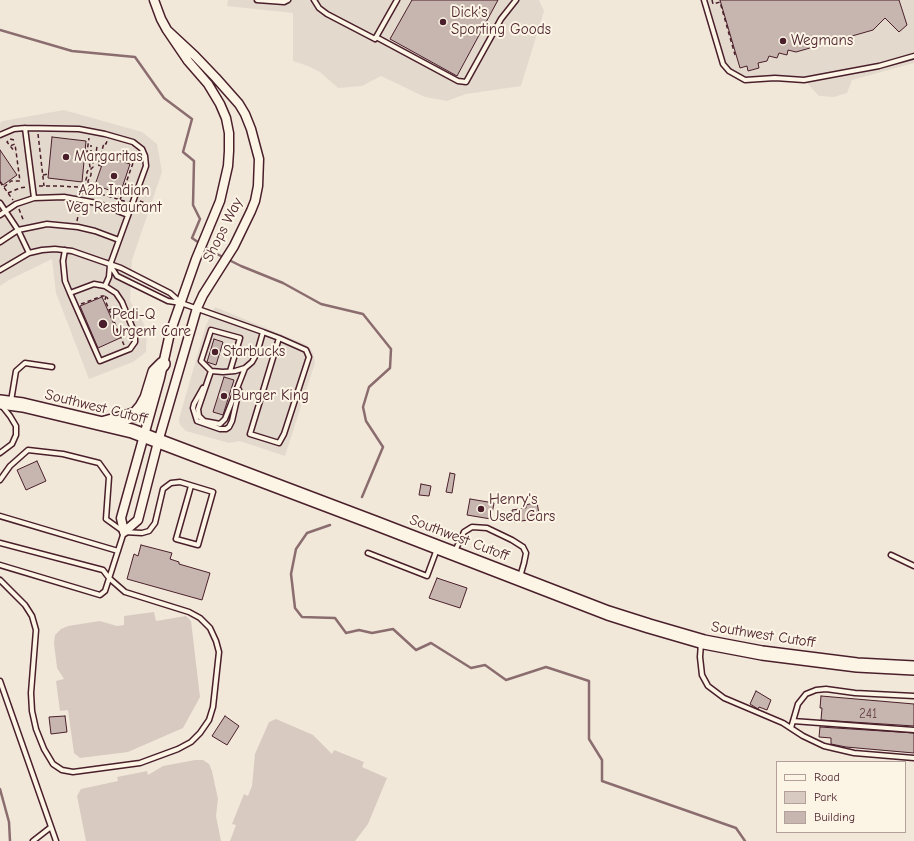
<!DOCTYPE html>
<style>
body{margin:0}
#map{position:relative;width:914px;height:841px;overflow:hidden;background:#f1e8da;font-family:"Comic Neue",sans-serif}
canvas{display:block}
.legend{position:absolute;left:776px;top:761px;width:130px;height:72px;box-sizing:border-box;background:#fcf5e5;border:1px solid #b59f9b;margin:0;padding:5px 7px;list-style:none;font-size:12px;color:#4a1f2b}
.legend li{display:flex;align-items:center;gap:8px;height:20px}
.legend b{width:20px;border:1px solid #b59f9b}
</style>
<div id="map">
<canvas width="914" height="841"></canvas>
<ul class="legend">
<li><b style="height:5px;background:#fcf5e5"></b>Road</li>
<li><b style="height:11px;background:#d8cac0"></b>Park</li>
<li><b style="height:11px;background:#c7b6af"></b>Building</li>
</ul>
</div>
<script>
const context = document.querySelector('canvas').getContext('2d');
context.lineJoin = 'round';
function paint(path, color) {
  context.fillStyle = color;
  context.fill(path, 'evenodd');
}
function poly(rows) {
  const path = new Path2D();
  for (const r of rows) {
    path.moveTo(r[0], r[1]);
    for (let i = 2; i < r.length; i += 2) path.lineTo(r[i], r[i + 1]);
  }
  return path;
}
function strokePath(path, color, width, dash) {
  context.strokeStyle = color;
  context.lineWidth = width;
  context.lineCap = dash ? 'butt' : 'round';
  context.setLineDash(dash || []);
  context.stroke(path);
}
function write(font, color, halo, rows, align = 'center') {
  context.font = font + ' "Comic Neue",sans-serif';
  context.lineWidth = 4;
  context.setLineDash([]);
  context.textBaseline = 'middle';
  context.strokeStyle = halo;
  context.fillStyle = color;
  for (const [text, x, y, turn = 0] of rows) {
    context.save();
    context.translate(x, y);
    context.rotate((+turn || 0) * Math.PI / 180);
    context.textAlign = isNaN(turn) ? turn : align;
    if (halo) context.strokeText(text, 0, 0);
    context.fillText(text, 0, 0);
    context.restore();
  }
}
const built = poly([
 [228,0,539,0,544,11,521,86,466,94,447,101,425,97,381,76,362,86,338,88,320,72,308,66,293,61,293,13,227,6],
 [704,0,914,0,914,63,852,80,847,93,834,97,819,96,804,80,745,80,723,64],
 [64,110,142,132,157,144,162,172,132,260,130,301,147,329,146,352,133,362,89,379,56,293,52,259,9,280,0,286,0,123,3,121],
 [215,307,305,344,309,347,313,352,315,363,285,456,240,441,229,443,186,431,180,425,179,419,206,325]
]);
const green = poly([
 [154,612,156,621,186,616,191,621,200,697,183,728,128,752,80,758,74,753,68,710,60,711,56,681,64,679,57,668,54,643,55,635,61,629,68,626,100,621,117,626,124,625,124,616],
 [276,719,313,735,332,754,334,750,364,762,362,767,387,778,368,824,355,841,230,841,236,825,232,824,244,794,248,796,252,786,255,754,269,722],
 [195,760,203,760,209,764,212,771,218,799,216,816,221,841,86,841,77,796,81,789,118,781,117,777,147,771,148,775,163,766]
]);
const stream = poly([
 [0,30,72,51,135,57,164,98,192,119,183,152,194,161,193,205,200,219,192,238,211,251,241,266,283,283,321,304,363,314,391,349,390,368,369,387,363,407,366,421,383,447,362,497],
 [330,525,307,533,296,549,291,574,295,608,302,617,335,618,346,633,359,630,372,633,393,629,416,650,431,643,471,668,485,665,506,680,546,667,589,681,589,739,602,760,602,781,736,828,745,841],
 [0,789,9,822,10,841]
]);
const building = poly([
 [412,0,498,0,457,76,390,39,412,0],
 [720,0,899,0,907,25,899,32,885,18,873,30,796,52,788,50,787,55,779,53,777,58,769,56,767,61,758,63,759,68,748,71,747,66,740,68,720,0],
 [52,137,86,141,82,182,48,178,52,137],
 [0,150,17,175,3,185,0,181,0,150],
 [105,156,130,164,120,194,95,185,105,156],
 [102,297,120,338,98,348,80,306,102,297],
 [214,339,223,342,216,365,207,362,214,339],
 [224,377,234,380,223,415,213,412,224,377],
 [37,461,46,481,26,490,17,470,37,461],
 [450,473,455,474,452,493,446,492,450,473],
 [421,484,431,486,429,496,419,495,421,484],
 [470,499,494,503,491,519,467,515,470,499],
 [537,502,539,514,527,516,528,520,514,522,512,510,526,508,526,505,537,502],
 [141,545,172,553,170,559,179,562,179,564,210,573,202,600,127,579,134,554,138,556,141,545],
 [437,578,467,588,460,608,429,598,437,578],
 [756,691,771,700,767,710,759,707,758,709,750,704,756,691],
 [821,696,914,704,914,726,821,720,822,708,820,708,821,696],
 [65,716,67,732,51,734,49,717,65,716],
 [225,716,239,726,227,745,212,736,225,716],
 [820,727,914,733,914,753,846,747,831,744,831,738,819,737,820,727]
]);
const path = poly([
 [712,0,713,4,720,2,735,55],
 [38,134,44,186],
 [14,140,10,139,7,142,15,152],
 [85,151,87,152,89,138],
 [102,166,98,165,104,143,106,144,107,141],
 [43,175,48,174],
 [0,182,13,200],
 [39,186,59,186,78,187,127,202],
 [4,187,11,181,20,181,15,144,10,146],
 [89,190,88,181,91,175,91,169,93,167,93,157,96,154,97,146],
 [8,193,20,188,27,187],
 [82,194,87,176,87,172,90,167,89,161,91,156,91,145],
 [120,200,133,163],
 [140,201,145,203],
 [19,209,24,222],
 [77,221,80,206],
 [106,296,105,300,124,345],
 [81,304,102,296,106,296,108,299],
 [109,310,117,307],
 [112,315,119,312]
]);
const service = poly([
 [257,0,284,2,288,0],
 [314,0,319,8,327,14,375,39,397,0],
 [704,0,723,64,729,71,745,80,775,78,804,80,879,66,914,56],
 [376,37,458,81,466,82,501,19,516,0],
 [25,128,34,198],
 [0,135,14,129,25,128,79,129,105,134,133,142,142,149,145,156,146,166,110,265,109,277,105,286],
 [0,203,18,230,29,253],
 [0,215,16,204,34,198,64,197,97,203,128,215],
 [0,242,18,230,47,224,78,227,95,231,119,240],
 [65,250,63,261,65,281,70,293],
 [110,265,117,276,168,301,181,303,263,332,257,353,252,362,245,368,225,419,220,424,204,421,199,416,198,409,211,371],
 [0,270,29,253,42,250,55,249,72,251,121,268,170,293,180,302],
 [94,284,105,286,116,293,122,302,135,334,135,342,130,349,100,361,70,293,94,284],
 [263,332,279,338,250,434,279,443,284,434,309,357,306,350,279,338],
 [230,371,240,338,211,330,201,361,211,371,223,372,235,371,245,368],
 [203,388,194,404,193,408,197,421,220,429,226,429,229,427,232,421,239,390],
 [11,401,16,371,25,363,52,367],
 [0,453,12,444,16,435,16,426,10,416,2,406],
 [0,480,10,466,28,450,63,454,99,463,109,477,106,519,124,532,142,533,149,531,155,523,163,489,171,483,180,482,213,492,198,545,176,539,191,486],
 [0,516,118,551],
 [0,543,103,570,109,578,125,592,189,612,200,618,210,628,216,641,219,652,213,707,209,720,200,733,191,742,178,749,140,763,73,772,62,770,53,764,44,749,36,729,32,711,31,693,36,630,32,616,25,605,0,580],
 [455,551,464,532,472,527,487,528,512,540,523,547,526,553,524,563,520,577],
 [368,553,427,576,437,549],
 [891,555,914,566],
 [0,565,100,595,105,591,124,532],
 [701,643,700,657,702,675,708,686,724,698,783,723,803,736,824,746,854,753,914,758],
 [0,681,56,841],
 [793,721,914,730],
 [791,728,798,704,806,694,816,690,826,689,855,693,914,696],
 [33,841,51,827]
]);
const minor = poly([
 [154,0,161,19,167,30,188,61,208,84,220,104,226,118,229,133,229,151,228,166,220,201,196,259,170,333,160,378,121,518,124,532,138,520,158,442,197,308,203,295,234,246,251,211,255,201,258,186,259,159,251,129,245,114,239,104,216,78,195,56,167,30]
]);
const primary = poly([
 [0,402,23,405,132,431,375,523,608,613,649,626,704,642,762,653,857,665,914,668],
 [105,423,127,417,136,414,142,407,147,398,155,372,163,364]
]);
const markers = [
 [443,22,4,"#4a1f2b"],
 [783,41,4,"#4a1f2b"],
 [66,157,4,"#4a1f2b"],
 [114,176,4,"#4a1f2b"],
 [103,324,5,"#4a1f2b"],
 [215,352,4,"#4a1f2b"],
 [224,396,4,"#4a1f2b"],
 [481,509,4,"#4a1f2b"]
];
const numberNames = [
 ["241",868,714]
];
const poiNames = [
 ["Dick's",451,13],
 ["Sporting Goods",451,30],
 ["Wegmans",791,41],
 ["Margaritas",74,157],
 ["A2b Indian",114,191,"center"],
 ["Veg Restaurant",114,208,"center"],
 ["Pedi-Q",112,315],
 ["Urgent Care",112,332],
 ["Starbucks",223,352],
 ["Burger King",232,396],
 ["Henry's",489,500],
 ["Used Cars",489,517]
];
const streetNames = [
 ["Shops Way",223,230,-63],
 ["Southwest Cutoff",96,407,14],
 ["Southwest Cutoff",459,538,21],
 ["Southwest Cutoff",763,635,9]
];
paint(built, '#e4d9cd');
paint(green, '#d8cac0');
strokePath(stream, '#8b6d6f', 2.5);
paint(building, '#c7b6af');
strokePath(building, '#4a1f2b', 1);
strokePath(service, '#4a1f2b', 7);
strokePath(minor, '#4a1f2b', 11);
strokePath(primary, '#4a1f2b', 16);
strokePath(path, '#4a1f2b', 1.5, [4, 3]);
strokePath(service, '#fcf5e5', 4);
strokePath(minor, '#fcf5e5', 8);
strokePath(primary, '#fcf5e5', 13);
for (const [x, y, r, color] of markers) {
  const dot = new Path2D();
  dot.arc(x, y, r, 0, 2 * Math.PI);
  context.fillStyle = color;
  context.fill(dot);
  strokePath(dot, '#fcf5e5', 1.5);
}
write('13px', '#69454c', null, numberNames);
write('15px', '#4a1f2b', '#fcf5e5', poiNames, 'left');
write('15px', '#4a1f2b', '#fcf5e5', streetNames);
</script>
